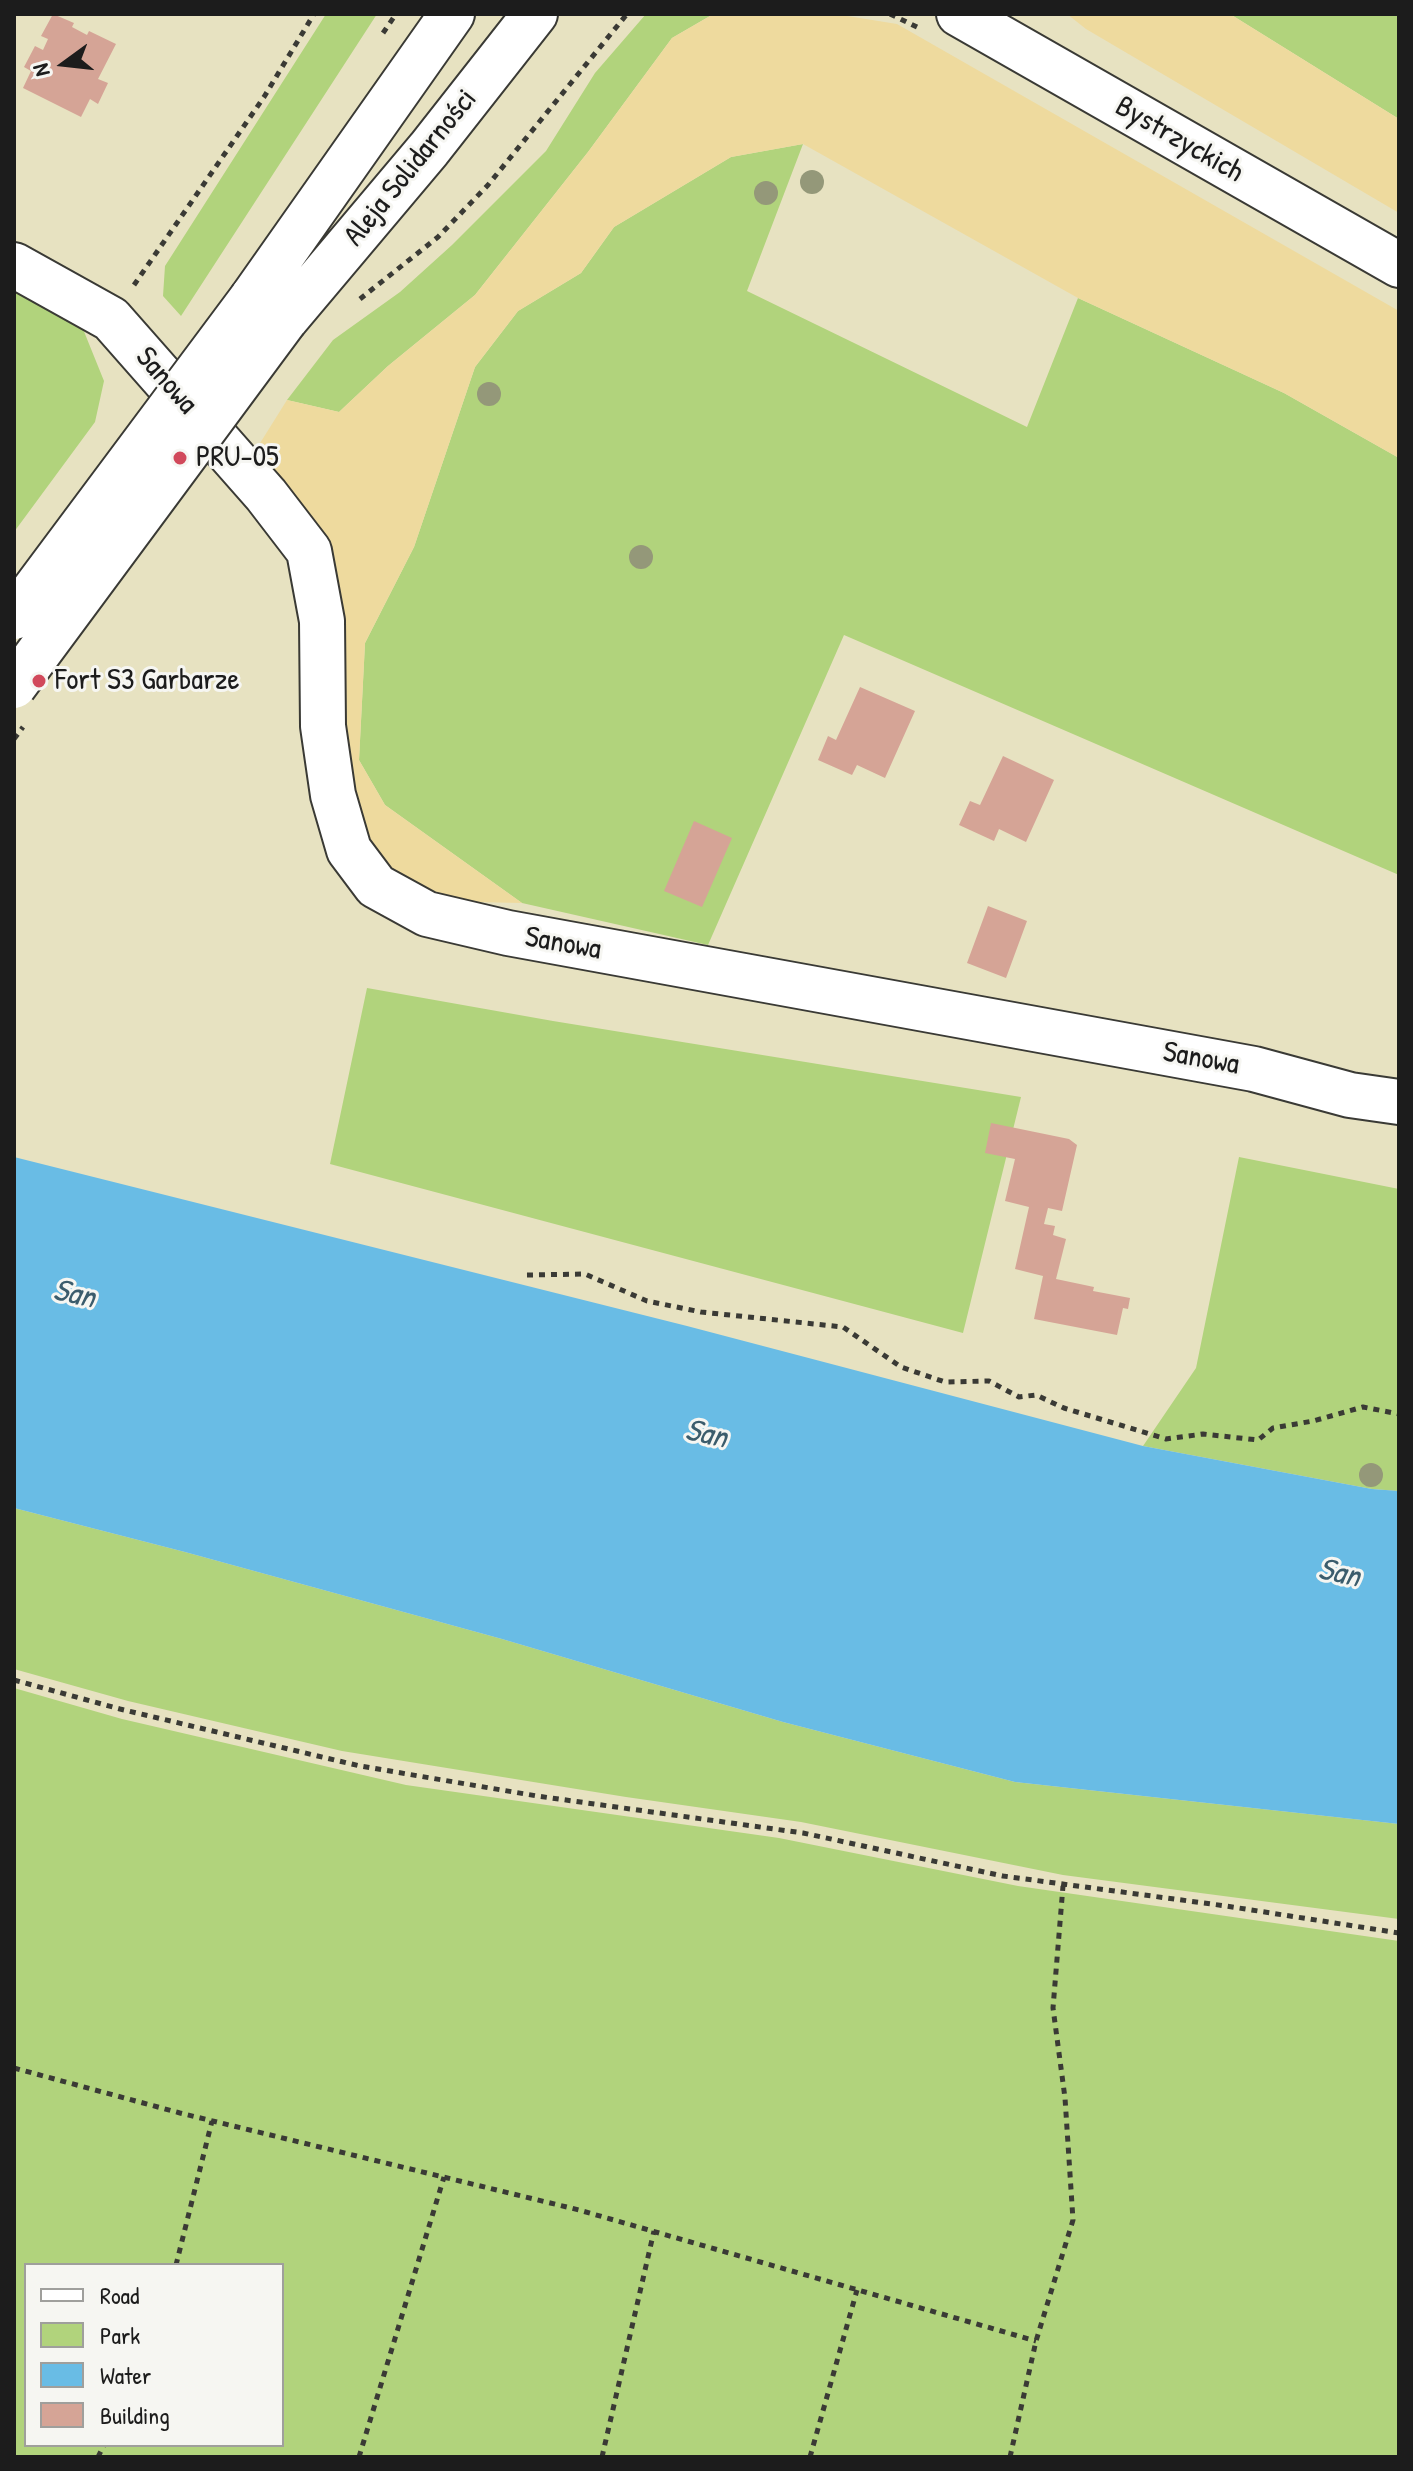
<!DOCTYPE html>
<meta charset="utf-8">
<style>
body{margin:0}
#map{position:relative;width:1413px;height:2471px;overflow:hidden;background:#e7e2c1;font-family:"Patrick Hand",sans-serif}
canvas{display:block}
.frame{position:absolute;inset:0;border:16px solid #1c1c1c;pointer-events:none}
.legend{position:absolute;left:24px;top:2263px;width:260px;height:184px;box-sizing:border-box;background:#f6f6f2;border:2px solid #9f9f9c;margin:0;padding:10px 14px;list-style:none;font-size:24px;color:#1c1c1c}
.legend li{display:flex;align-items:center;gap:16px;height:40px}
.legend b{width:40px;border:2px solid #9f9f9c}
.north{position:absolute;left:24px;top:24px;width:80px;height:80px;-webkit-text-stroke:6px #f6f6f2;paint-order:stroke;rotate:255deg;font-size:22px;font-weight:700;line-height:32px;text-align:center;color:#1c1c1c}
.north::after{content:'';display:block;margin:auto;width:28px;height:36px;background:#1c1c1c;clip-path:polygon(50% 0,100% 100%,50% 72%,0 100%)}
</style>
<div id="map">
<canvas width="1413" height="2471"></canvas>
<div class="frame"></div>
<ul class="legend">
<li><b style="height:10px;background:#fff"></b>Road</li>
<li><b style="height:22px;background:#b1d37c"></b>Park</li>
<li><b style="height:22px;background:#69bce5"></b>Water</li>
<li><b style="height:22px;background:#d5a496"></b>Building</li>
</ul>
<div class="north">N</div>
</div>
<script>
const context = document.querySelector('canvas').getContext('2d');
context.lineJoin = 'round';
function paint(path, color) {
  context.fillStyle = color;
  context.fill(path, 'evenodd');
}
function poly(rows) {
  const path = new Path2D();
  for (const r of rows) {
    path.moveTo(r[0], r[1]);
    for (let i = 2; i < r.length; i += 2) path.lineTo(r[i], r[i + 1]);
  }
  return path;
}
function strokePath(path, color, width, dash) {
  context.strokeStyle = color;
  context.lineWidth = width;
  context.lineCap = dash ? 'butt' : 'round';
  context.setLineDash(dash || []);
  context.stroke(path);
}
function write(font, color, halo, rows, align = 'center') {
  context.font = font + ' "Patrick Hand",sans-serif';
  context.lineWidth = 6;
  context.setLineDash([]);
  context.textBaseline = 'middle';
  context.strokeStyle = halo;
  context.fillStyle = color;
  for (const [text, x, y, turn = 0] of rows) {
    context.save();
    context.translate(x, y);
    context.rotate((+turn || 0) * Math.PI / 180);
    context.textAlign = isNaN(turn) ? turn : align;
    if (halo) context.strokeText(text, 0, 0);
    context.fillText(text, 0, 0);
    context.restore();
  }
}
const green = poly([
 [326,14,377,14,181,316,163,296,165,266],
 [646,14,745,14,710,16,672,38,588,152,475,295,388,366,339,412,287,400,333,340,400,292,452,245,546,151,595,73],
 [1230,14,1399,14,1399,119],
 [803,144,747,291,1027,427,1078,298,1284,393,1399,458,1399,875,844,635,708,945,522,903,385,805,359,760,365,643,414,547,475,367,518,311,581,273,614,227,731,157],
 [14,288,83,329,104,381,95,422,14,532],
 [367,988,553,1021,1021,1097,963,1333,330,1164],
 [1239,1157,1399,1189,1399,1491,1372,1489,1143,1446,1196,1368],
 [14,1508,185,1552,502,1639,783,1722,1015,1782,1399,1824,1399,1919,1063,1875,801,1822,626,1797,342,1751,128,1701,14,1669],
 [14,1688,122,1719,406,1785,779,1838,1018,1886,1399,1941,1399,2457,18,2457,14,2454],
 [26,2265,282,2265,282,2445,26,2445]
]);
const sand = poly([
 [745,14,835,14,897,24,1399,311,1399,458,1284,393,1078,298,803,144,731,157,614,227,581,273,518,311,475,367,414,547,365,643,359,760,385,805,522,903,430,901,382,867,356,835,335,626,252,456,287,400,339,412,388,366,475,295,588,152,672,38,710,16],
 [1067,14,1230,14,1399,119,1399,213,1086,29]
]);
const water = poly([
 [14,1157,687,1326,1143,1446,1372,1489,1399,1491,1399,1824,1015,1782,783,1722,502,1639,185,1552,14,1508]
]);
const building = poly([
 [53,14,74,23,72,27,87,35,89,31,116,44,98,79,108,83,98,104,90,99,81,117,23,88,31,71,24,67,35,46,43,50,48,39,41,36],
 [860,687,915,711,885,778,857,765,852,775,818,760,828,736,836,740],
 [1003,756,1054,780,1026,842,999,829,994,841,959,825,970,801,980,805],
 [694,821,732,838,702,907,664,891],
 [988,906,1027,921,1006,978,967,963],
 [991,1123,1069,1139,1077,1145,1062,1211,1048,1208,1044,1224,1055,1226,1053,1235,1066,1239,1056,1279,1094,1287,1093,1291,1130,1298,1128,1309,1123,1308,1117,1335,1034,1319,1043,1276,1015,1269,1029,1207,1005,1201,1015,1159,985,1153]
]);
const path = poly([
 [890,14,921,29],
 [383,33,396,14],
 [134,285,264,97,314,14],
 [360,299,438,237,488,185,627,14],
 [527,1275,585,1274,647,1301,701,1312,843,1327,901,1367,945,1382,989,1381,1019,1397,1036,1395,1064,1408,1166,1439,1203,1434,1258,1440,1273,1428,1313,1421,1363,1407,1399,1414],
 [14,1680,120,1709,360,1766,537,1796,803,1833,1003,1876,1226,1906,1399,1933],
 [14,2068,180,2113,579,2210,1036,2341],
 [176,2265,212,2121],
 [98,2457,104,2445],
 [359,2457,444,2177],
 [602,2457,654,2231],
 [810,2457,857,2290],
 [1010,2457,1036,2341,1073,2220,1065,2098,1053,2008,1063,1886]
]);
const street = poly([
 [14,265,111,319,266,495,309,551,322,621,323,726,333,795,349,850,376,886,427,914,508,933,1254,1069,1350,1095,1399,1102]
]);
const secondary = poly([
 [959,14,1399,265]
]);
const highway = poly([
 [252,298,452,14],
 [285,320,429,149,535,14]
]);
const pathBridge = poly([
 [14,739,23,727]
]);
const highwayBridge = poly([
 [14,617,252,298],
 [14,686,285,320]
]);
const trees = [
 [812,182],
 [766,193],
 [489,394],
 [641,557],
 [1371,1475]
];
const markers = [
 [180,458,8,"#d1495b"],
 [39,681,8,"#d1495b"]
];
const streetNames = [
 ["Bystrzyckich",1179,140,30],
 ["Aleja Solidarności",411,168,-51],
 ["Sanowa",166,381,49],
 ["Sanowa",563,944,10],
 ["Sanowa",1201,1059,10]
];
const poiNames = [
 ["PRU-05",196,458],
 ["Fort S3 Garbarze",55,681]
];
const waterNames = [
 ["San",74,1295,12],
 ["San",706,1435,12],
 ["San",1339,1574,12]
];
paint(green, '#b1d37c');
paint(sand, '#eeda9e');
paint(water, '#69bce5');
paint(building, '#d5a496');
strokePath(street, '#3a3a35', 48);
strokePath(secondary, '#3a3a35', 48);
strokePath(highway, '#3a3a35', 48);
strokePath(path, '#3a3a35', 5, [6, 6]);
strokePath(street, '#fff', 44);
strokePath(secondary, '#fff', 44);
strokePath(highway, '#fff', 44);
strokePath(highwayBridge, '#3a3a35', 48, []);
strokePath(pathBridge, '#3a3a35', 5, [6, 6]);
strokePath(highwayBridge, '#fff', 44);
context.fillStyle = '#949879';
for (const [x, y] of trees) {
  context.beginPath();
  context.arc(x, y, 12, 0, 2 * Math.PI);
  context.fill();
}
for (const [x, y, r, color] of markers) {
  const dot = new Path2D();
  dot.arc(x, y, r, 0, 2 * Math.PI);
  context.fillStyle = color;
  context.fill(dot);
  strokePath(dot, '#f6f6f2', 3);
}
write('30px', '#1c1c1c', '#f6f6f2', streetNames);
write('30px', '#1c1c1c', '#f6f6f2', poiNames, 'left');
write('italic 32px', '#3b5c6c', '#f6f6f2', waterNames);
</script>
